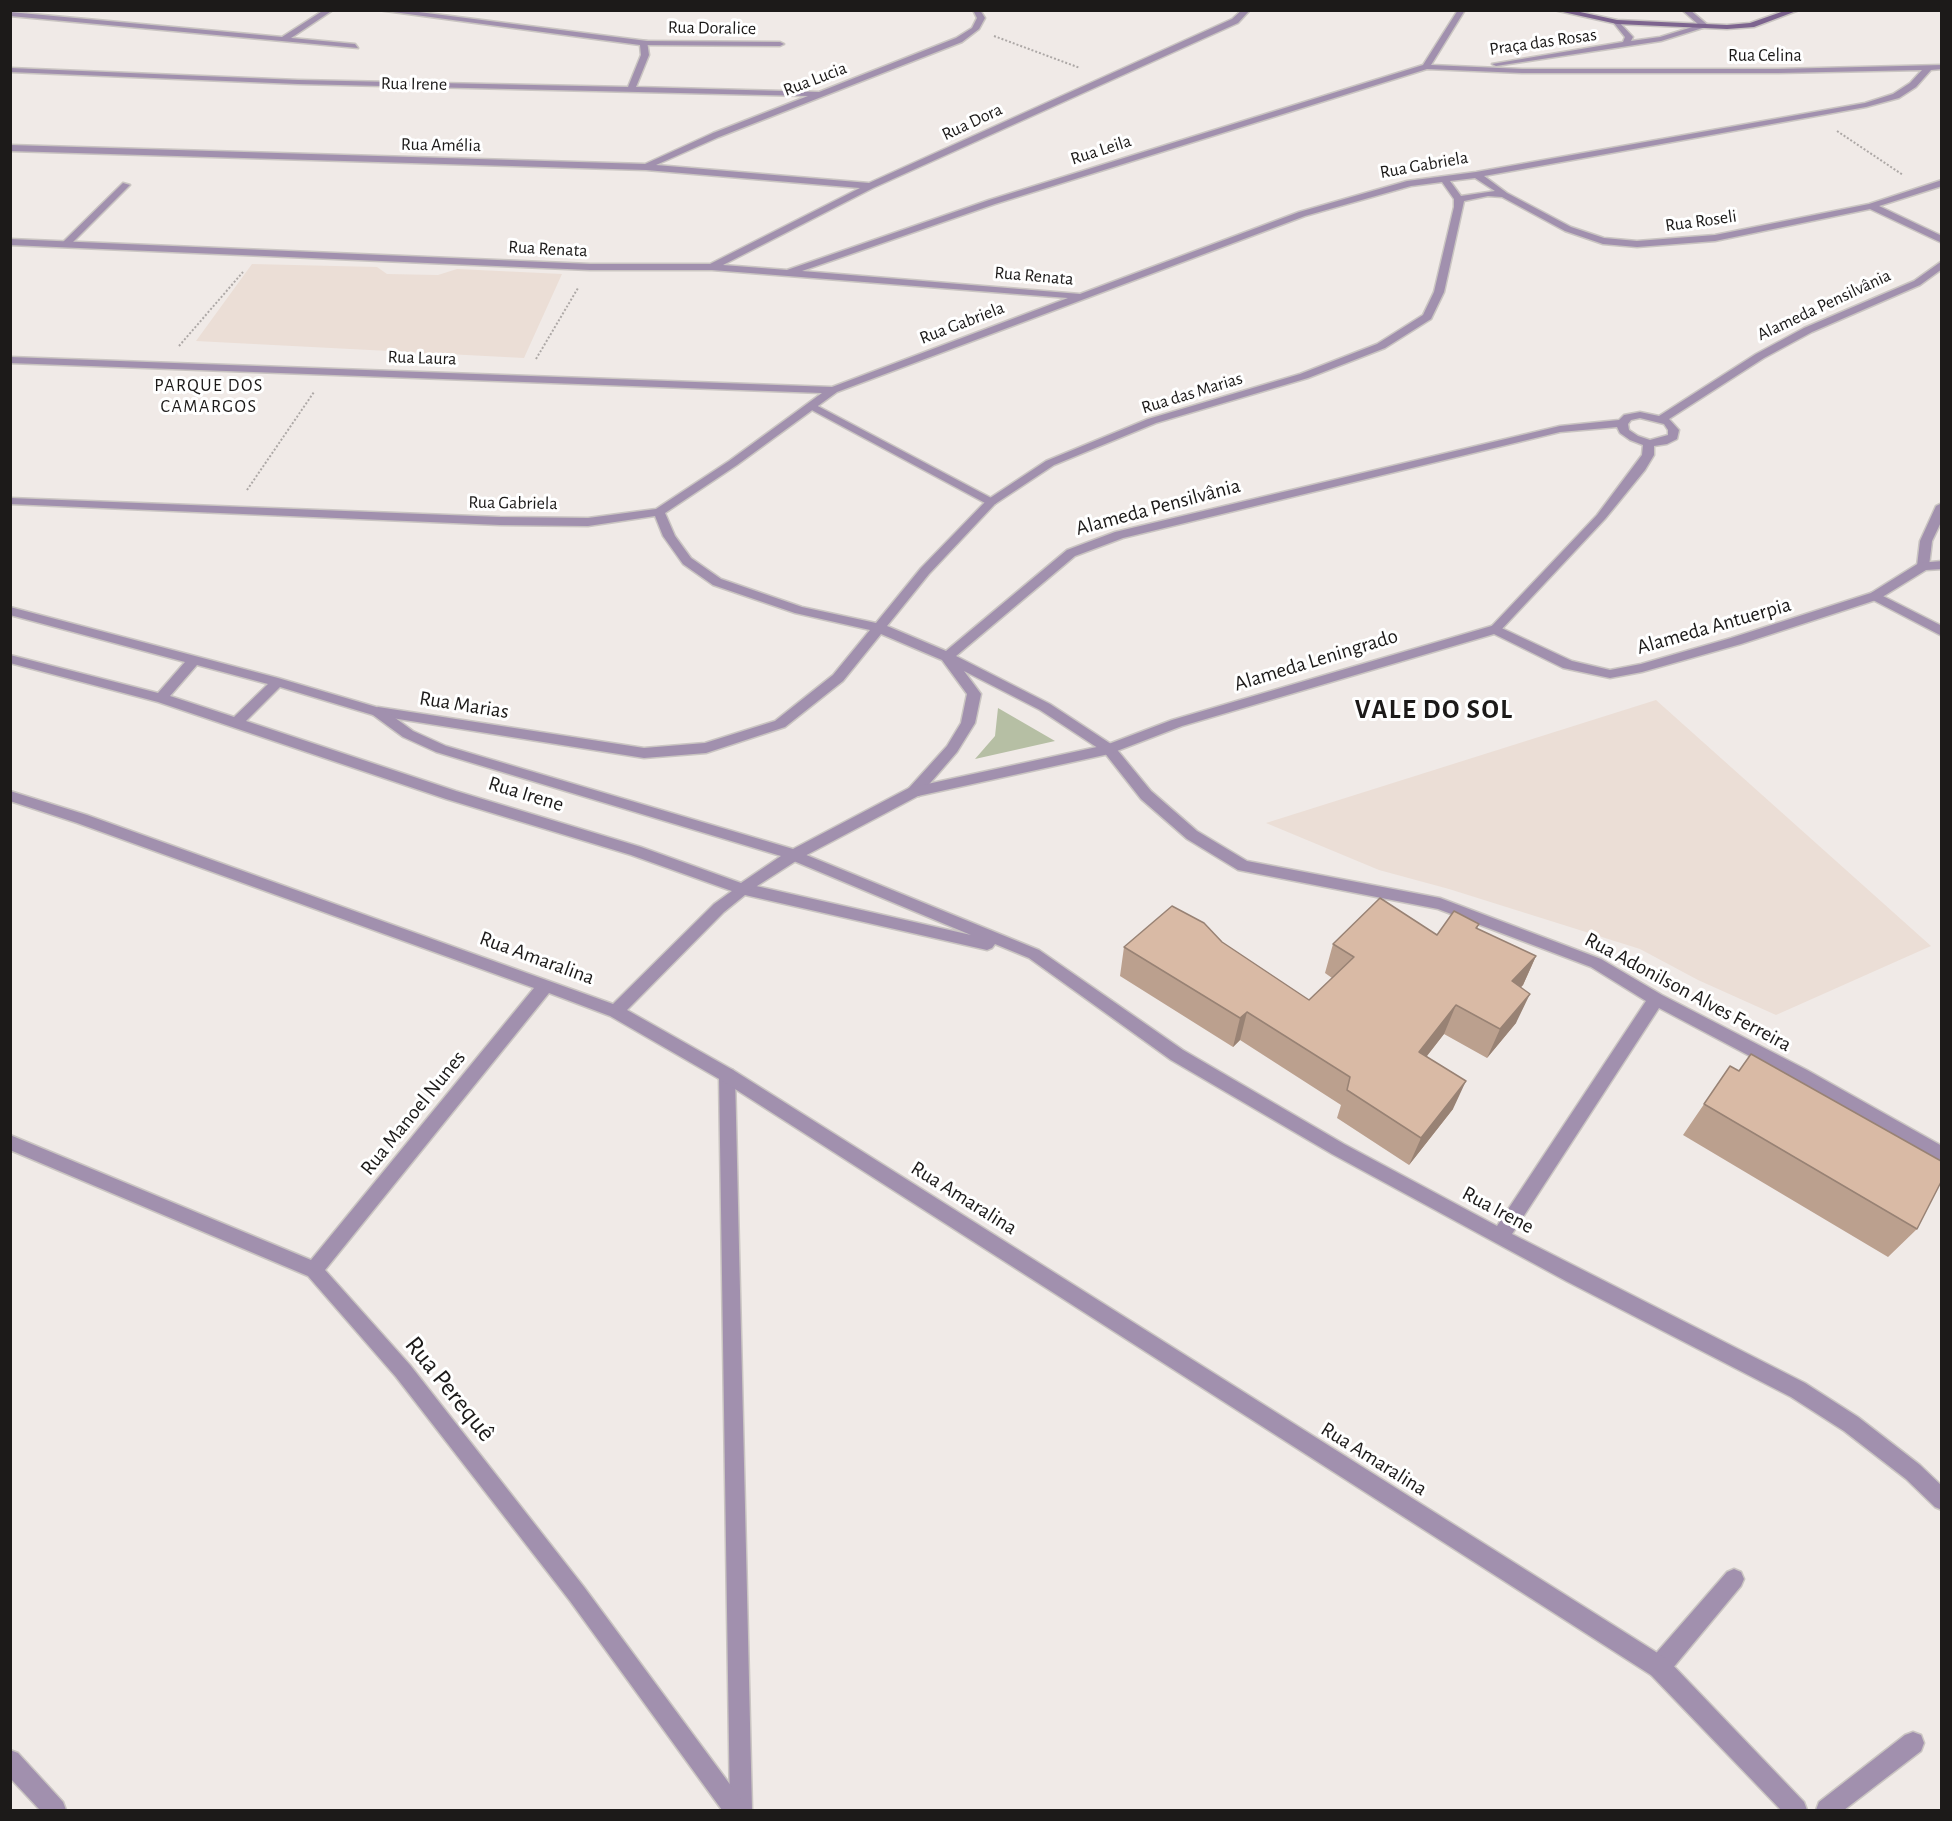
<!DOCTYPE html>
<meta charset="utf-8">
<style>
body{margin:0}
#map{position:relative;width:1952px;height:1821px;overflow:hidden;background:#f0eae7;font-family:"Alegreya Sans",sans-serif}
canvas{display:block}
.frame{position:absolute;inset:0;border:12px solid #1c1a19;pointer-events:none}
</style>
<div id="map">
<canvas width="1952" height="1821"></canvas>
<div class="frame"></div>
</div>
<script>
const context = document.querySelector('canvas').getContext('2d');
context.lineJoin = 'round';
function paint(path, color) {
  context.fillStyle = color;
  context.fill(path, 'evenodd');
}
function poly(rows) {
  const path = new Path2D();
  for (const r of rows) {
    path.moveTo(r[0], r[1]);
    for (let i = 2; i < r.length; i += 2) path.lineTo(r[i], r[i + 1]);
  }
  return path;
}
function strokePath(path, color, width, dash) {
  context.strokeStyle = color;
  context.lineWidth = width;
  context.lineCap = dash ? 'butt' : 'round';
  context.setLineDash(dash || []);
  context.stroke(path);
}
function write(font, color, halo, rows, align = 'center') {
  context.font = font + ' "Alegreya Sans",sans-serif';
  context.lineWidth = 6;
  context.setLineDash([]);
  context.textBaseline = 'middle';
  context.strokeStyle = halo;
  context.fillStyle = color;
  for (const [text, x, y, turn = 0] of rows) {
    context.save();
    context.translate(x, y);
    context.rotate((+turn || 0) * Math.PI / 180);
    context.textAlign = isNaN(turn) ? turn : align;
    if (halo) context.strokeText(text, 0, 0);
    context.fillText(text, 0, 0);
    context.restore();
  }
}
const built = poly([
 [252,264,377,267,387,274,438,275,457,269,562,274,524,358,196,341],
 [1656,700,1931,946,1776,1015,1698,980,1640,949,1449,889,1379,870,1266,823]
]);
const green = poly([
 [998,708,1055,741,975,759,995,736]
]);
const path = poly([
 [994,36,1080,68],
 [1837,131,1903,175],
 [179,346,243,272],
 [536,359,578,288],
 [247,490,314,392]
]);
const service = poly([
 [644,41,780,42,784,44,780,46,641,45,644,41],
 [123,183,130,185,69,246,63,246,63,242,123,183],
 [812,403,995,500,997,502,995,504,987,504,808,408,807,406,812,403],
 [727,1068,733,1070,735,1075,752,1810,730,1810,719,1075,721,1070,727,1068],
 [1734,1569,1741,1572,1744,1579,1741,1586,1667,1675,1659,1678,1651,1675,1648,1667,1651,1659,1727,1572,1734,1569],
 [1913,1732,1921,1735,1924,1743,1921,1751,1844,1810,1816,1810,1819,1802,1905,1735,1913,1732]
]);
const minor = poly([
 [324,10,333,10,291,38,355,44,358,48,10,16,10,12,282,37,324,10],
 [378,10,403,10,647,41,649,55,636,87,819,92,956,38,972,28,977,18,973,10,980,10,985,18,979,29,962,42,719,137,656,165,869,183,1232,19,1242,10,1250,10,1238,23,873,188,723,265,787,270,989,200,1423,65,1458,10,1465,10,1431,65,1522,69,1778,69,1942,65,1942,69,1931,70,1916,87,1899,98,1866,107,1484,176,1507,193,1571,227,1604,238,1637,241,1715,235,1869,204,1942,180,1942,186,1879,206,1942,236,1942,243,1870,209,1715,241,1637,247,1603,244,1565,231,1502,197,1488,196,1464,201,1444,292,1431,319,1385,348,1308,378,1156,423,1054,465,995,504,929,574,887,626,946,651,1067,550,1115,532,1560,426,1619,420,1624,415,1640,412,1659,416,1756,354,1804,328,1914,281,1942,261,1942,269,1920,285,1812,332,1764,358,1669,419,1679,430,1677,439,1667,444,1654,446,1654,455,1645,470,1605,519,1499,632,1495,633,1489,629,1597,515,1642,455,1643,445,1630,440,1620,433,1617,427,1560,432,1123,538,1075,556,956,656,1050,704,1114,746,1151,791,1197,831,1247,861,1440,898,1601,959,1662,995,1807,1070,1942,1146,1942,1162,1795,1080,1659,1008,1512,1234,1805,1383,1858,1417,1920,1465,1942,1486,1942,1510,1935,1507,1906,1479,1844,1431,1791,1397,1566,1281,1332,1154,1171,1060,1029,958,995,944,992,948,987,950,745,895,724,912,627,1010,733,1070,1667,1659,1804,1802,1807,1810,1781,1810,1651,1675,721,1080,610,1016,549,993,325,1270,410,1365,584,1587,743,1802,746,1810,722,1810,570,1601,396,1377,308,1276,10,1150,10,1135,311,1260,534,988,77,823,10,801,10,791,87,815,613,1004,714,904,743,883,971,935,789,859,787,855,789,851,794,850,1039,950,1183,1050,1344,1144,1497,1226,1646,1001,1591,967,1438,909,1238,870,1187,839,1141,799,1104,752,1040,710,964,671,981,694,975,723,957,752,919,796,909,796,907,792,909,788,947,746,961,723,967,694,942,660,881,634,843,681,785,727,706,753,644,758,373,715,371,712,378,707,644,748,705,743,775,721,833,675,870,630,795,613,713,585,683,564,663,536,655,516,588,526,500,525,10,504,10,498,500,517,588,518,656,509,729,461,822,393,10,363,10,357,832,387,1068,298,712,270,590,270,10,245,10,239,590,264,710,264,860,188,646,170,10,151,10,145,645,164,713,133,808,96,298,84,10,72,10,68,298,80,628,87,641,55,640,45,378,10],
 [1427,69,1522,73,1778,73,1922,70,1910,83,1893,94,1865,103,1476,172,1407,181,1299,212,1080,294,802,271,995,204,1427,69],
 [1475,178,1495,191,1461,196,1450,181,1475,178],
 [1442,182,1454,199,1454,207,1434,292,1423,315,1377,344,1300,374,1148,419,1046,461,987,500,921,568,876,623,802,607,721,579,691,558,675,536,665,513,737,465,837,392,1305,216,1411,186,1442,182],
 [1640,418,1664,424,1668,430,1668,435,1650,440,1638,436,1629,430,1628,424,1631,420,1640,418],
 [1682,10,1690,10,1709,26,1661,41,1496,66,1492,64,1623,42,1625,37,1613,22,1617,20,1633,37,1631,41,1660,37,1699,25,1682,10],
 [1942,503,1942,520,1932,541,1929,566,1927,569,1919,569,1917,566,1920,541,1936,506,1942,503],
 [1875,592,1942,626,1942,636,1871,599,1871,593,1875,592],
 [10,1750,18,1753,63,1802,66,1810,40,1810,10,1778,10,1750]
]);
const tertiary = poly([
 [1942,561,1942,569,1926,570,1879,599,1741,644,1642,672,1610,678,1563,668,1494,634,1182,726,1109,754,918,796,799,859,743,895,631,855,446,799,158,702,10,663,10,655,158,693,185,662,10,615,10,607,278,678,383,709,413,731,446,746,793,849,909,788,1106,745,1172,720,1495,625,1572,661,1610,670,1641,664,1731,638,1871,593,1919,563,1942,561],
 [197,665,268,684,234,717,170,696,197,665],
 [280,687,373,715,403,737,436,752,781,856,741,883,641,847,456,791,246,721,280,687]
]);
const secondary = poly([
 [1554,10,1571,10,1617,20,1727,25,1750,23,1787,10,1799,10,1754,27,1727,29,1617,24,1554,10]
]);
const wall = poly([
 [1479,924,1477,929,1536,956,1523,985,1521,987,1516,1023,1487,1058,1444,1034,1427,1056,1453,1109,1409,1165,1337,1118,1341,1105,1240,1040,1233,1047,1120,976,1124,947,1222,942,1309,1000,1332,978,1325,973,1333,944,1437,935],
 [1751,1054,1917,1229,1888,1257,1683,1135,1730,1066,1739,1071]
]);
const shadedWall = poly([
 [1536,956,1523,985,1499,1010,1512,981],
 [1530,994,1516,1023,1487,1058,1500,1029],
 [1456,1005,1444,1034,1408,1080,1419,1052],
 [1247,1012,1240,1040,1233,1047,1240,1018],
 [1466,1081,1453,1109,1409,1165,1421,1138]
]);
const building = poly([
 [1380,898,1437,935,1454,911,1479,924,1476,928,1536,956,1512,981,1530,994,1500,1029,1456,1005,1419,1052,1466,1081,1421,1138,1347,1090,1350,1077,1247,1012,1240,1018,1124,947,1172,906,1204,923,1222,942,1309,1000,1354,957,1333,944,1380,898],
 [1751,1054,1941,1161,1941,1182,1917,1229,1704,1104,1730,1066,1739,1071,1751,1054]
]);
const farStreetnames = [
 ["Rua Doralice",712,28,1],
 ["Praça das Rosas",1543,42,-8],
 ["Rua Celina",1765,56],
 ["Rua Lucia",815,79,-21],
 ["Rua Irene",414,84,1],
 ["Rua Dora",972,122,-25],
 ["Rua Amélia",441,145,1],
 ["Rua Leila",1101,150,-18],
 ["Rua Gabriela",1424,165,-10],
 ["Rua Roseli",1701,221,-8],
 ["Rua Renata",548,249,3],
 ["Rua Renata",1034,276,5],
 ["Alameda Pensilvânia",1824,305,-25],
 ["Rua Gabriela",962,323,-21],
 ["Rua Laura",422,358,2],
 ["Rua das Marias",1192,393,-17],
 ["Rua Gabriela",513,503,1]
];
const farNeighbourhoodnames = [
 ["PARQUE DOS",209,386],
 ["CAMARGOS",209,407]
];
const streetNames = [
 ["Alameda Pensilvânia",1158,507,-15],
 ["Alameda Antuerpia",1714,626,-16],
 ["Alameda Leningrado",1316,660,-17],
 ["Rua Marias",464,705,9],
 ["Rua Irene",526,794,17],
 ["Rua Amaralina",537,958,20],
 ["Rua Adonilson Alves Ferreira",1688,992,28],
 ["Rua Manoel Nunes",413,1113,-51],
 ["Rua Amaralina",964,1198,32],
 ["Rua Irene",1498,1210,28],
 ["Rua Amaralina",1374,1459,32]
];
const nearStreetnames = [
 ["Rua Perequê",450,1389,51]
];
const districtNames = [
 ["VALE DO SOL",1434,710]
];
paint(built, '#ebded6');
paint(green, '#b6bfa4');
strokePath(service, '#cac5c2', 3);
strokePath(minor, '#cac5c2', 3);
strokePath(tertiary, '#cac5c2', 3);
strokePath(secondary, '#cac5c2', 3);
strokePath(path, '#ada8a6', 2, [2, 2]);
paint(service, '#a190ae');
paint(minor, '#a190ae');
paint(tertiary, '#a190ae');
paint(secondary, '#7d648f');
paint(wall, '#bba08e');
paint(shadedWall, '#988274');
paint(building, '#d9baa5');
strokePath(building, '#988274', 1.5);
write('18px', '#1c1a19', '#fff', farStreetnames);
context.letterSpacing = '1.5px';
write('18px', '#1c1a19', '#fff', farNeighbourhoodnames);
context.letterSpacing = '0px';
write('21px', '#1c1a19', '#fff', streetNames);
write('26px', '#1c1a19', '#fff', nearStreetnames);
context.letterSpacing = '1.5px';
write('bold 27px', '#1c1a19', '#fff', districtNames);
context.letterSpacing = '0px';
</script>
